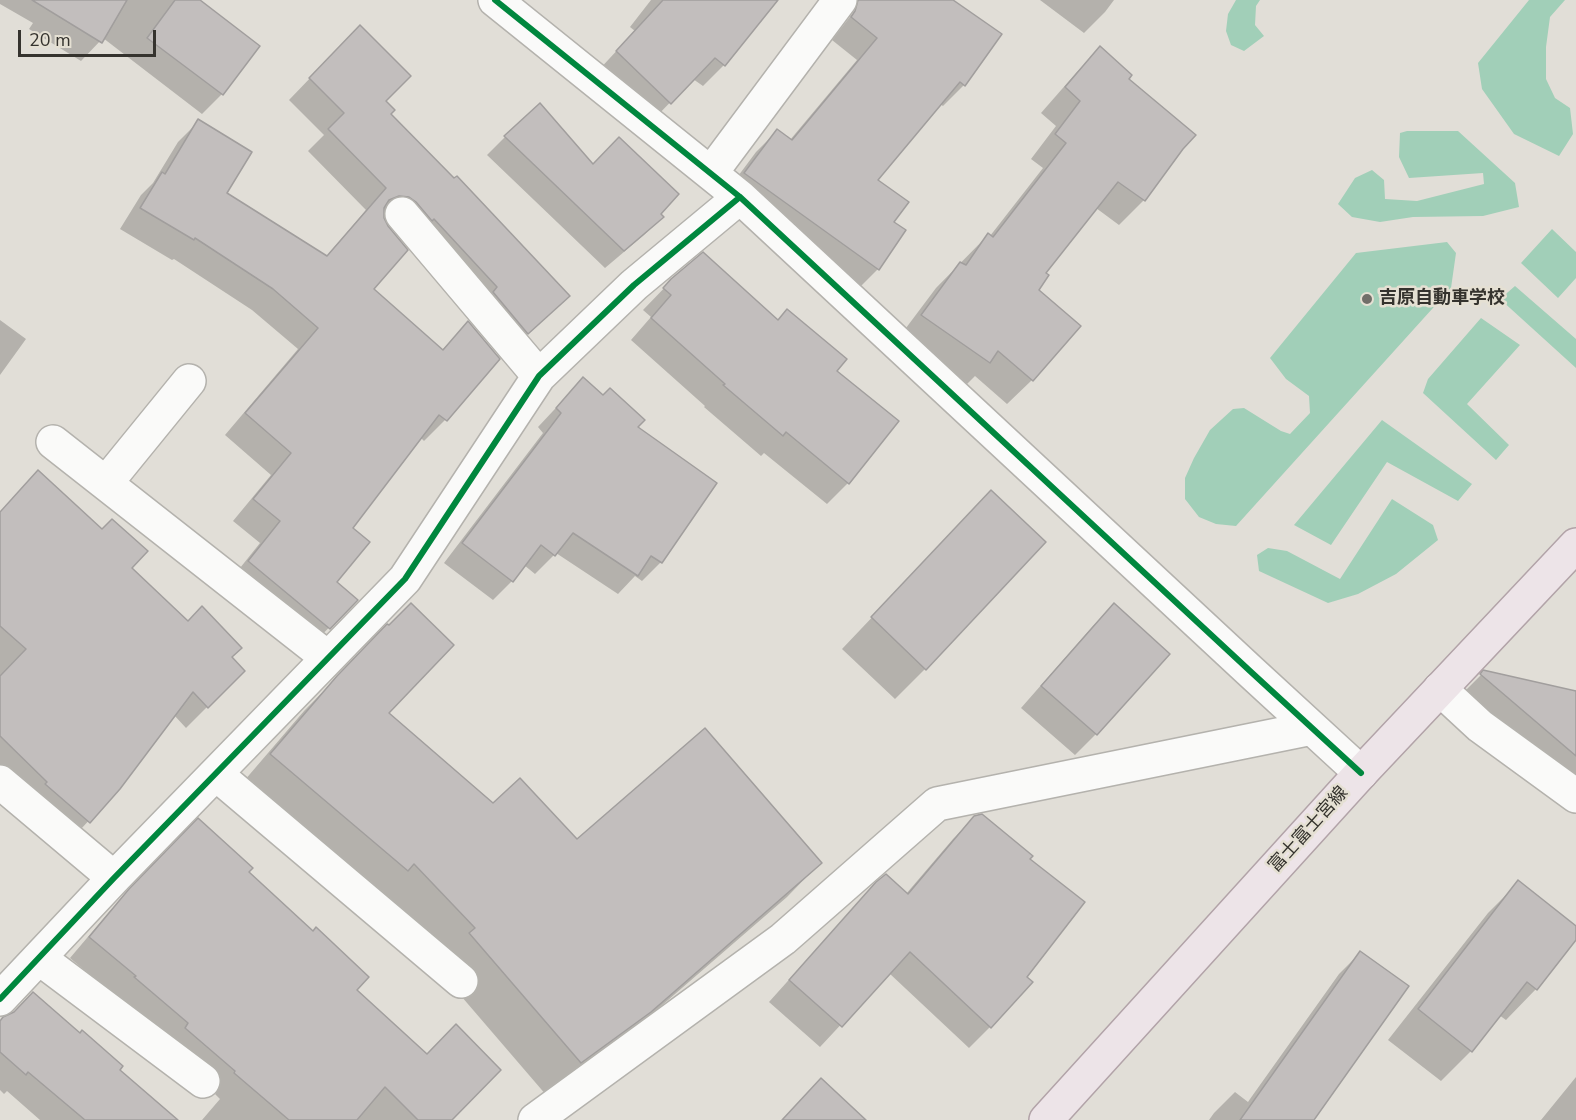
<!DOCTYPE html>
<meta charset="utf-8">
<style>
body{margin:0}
#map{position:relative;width:1576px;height:1120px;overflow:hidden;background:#e1ded7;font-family:"Nunito Sans",sans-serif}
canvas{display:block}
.scale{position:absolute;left:18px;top:30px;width:138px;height:27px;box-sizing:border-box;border:3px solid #35332e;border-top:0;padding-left:8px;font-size:18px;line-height:21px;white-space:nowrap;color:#35332e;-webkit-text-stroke:4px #e5e0d3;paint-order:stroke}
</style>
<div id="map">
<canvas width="1576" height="1120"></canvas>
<div class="scale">20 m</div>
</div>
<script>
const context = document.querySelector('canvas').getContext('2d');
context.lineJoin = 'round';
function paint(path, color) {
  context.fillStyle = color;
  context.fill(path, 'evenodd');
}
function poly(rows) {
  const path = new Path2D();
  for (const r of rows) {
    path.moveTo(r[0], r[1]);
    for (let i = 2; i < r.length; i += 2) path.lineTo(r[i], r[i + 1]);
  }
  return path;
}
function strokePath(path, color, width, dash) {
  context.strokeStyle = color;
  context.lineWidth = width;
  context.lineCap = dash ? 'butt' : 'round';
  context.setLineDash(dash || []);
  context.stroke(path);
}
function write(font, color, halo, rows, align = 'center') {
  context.font = font + ' "Nunito Sans","Noto Sans JP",sans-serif';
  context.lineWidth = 5;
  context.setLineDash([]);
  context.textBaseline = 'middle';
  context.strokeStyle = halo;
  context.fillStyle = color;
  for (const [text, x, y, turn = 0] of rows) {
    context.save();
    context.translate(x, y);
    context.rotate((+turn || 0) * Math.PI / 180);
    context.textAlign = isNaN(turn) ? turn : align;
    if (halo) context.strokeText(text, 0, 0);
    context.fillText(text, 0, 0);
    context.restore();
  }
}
const green = poly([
 [1236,0,1260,0,1256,6,1255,25,1264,36,1244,51,1231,45,1226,31,1228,14],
 [1529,0,1565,0,1550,17,1546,47,1546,79,1555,98,1570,108,1573,134,1559,156,1514,134,1482,89,1478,63],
 [1407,131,1458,131,1515,183,1519,207,1483,216,1413,217,1380,222,1352,217,1338,204,1355,178,1372,170,1384,180,1385,199,1417,201,1484,184,1483,173,1409,178,1399,157,1400,133],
 [1552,229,1576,252,1576,278,1558,298,1521,263],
 [1447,242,1456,253,1451,288,1236,526,1216,524,1199,517,1185,499,1185,478,1194,458,1210,430,1233,409,1244,408,1281,431,1290,434,1310,413,1309,396,1286,379,1270,358,1356,253],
 [1515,286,1576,339,1576,368,1500,299],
 [1481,318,1520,345,1467,404,1509,445,1496,460,1423,393,1428,379],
 [1382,420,1472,484,1458,501,1387,462,1331,545,1294,525],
 [1392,499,1433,525,1438,540,1396,574,1358,594,1328,603,1259,571,1257,555,1268,548,1287,551,1340,579]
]);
const shadow = poly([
 [0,0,198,0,258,46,222,94,202,114,103,38,81,61,29,29,33,23,0,4],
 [651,0,764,0,772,6,724,65,703,86,693,79,649,124,596,73,635,31,630,27],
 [863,0,951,0,964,85,943,106,940,104,875,180,892,223,904,230,878,269,857,290,724,195,756,152,777,131,790,140,857,60,832,40],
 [1040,0,1114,0,1105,12,1084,33],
 [339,48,384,101,389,114,568,296,547,317,506,353,387,217,381,217,372,289,441,351,468,323,498,359,445,420,424,441,420,437,351,528,335,582,356,600,308,649,228,583,260,543,233,521,271,475,225,435,298,349,252,310,174,259,172,260,120,229,141,195,153,183,178,142,199,121,225,193,326,257,366,210,308,151,324,135,289,100],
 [1100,48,1127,79,1182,148,1143,201,1119,225,1096,208,1044,274,1037,290,1032,380,1007,404,975,376,964,387,897,340,936,288,988,235,990,236,1043,168,1031,159,1056,126,1041,113,1076,73],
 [505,137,592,166,662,217,644,235,605,268,487,155],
 [672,280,848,483,827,504,764,453,761,456,704,407,705,406,631,340,651,317,643,310],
 [0,320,26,339,0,375],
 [583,379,636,428,661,562,642,581,635,576,618,594,556,553,535,574,524,565,512,581,493,600,444,563,543,433,538,427],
 [38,472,130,568,188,623,230,658,243,671,186,728,174,715,119,788,68,843,0,778,0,512],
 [991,492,925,669,895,699,842,649],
 [1114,605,1167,654,1096,734,1075,755,1021,708,1093,626],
 [354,660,386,714,493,805,577,841,820,863,787,897,615,1046,547,1096,437,968,238,788,304,711],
 [1484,672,1574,692,1576,690,1576,812,1451,705],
 [975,817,1028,860,1025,977,990,1027,969,1048,889,973,820,1047,769,1002,856,905,906,894,953,839],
 [178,841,247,872,355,990,449,1120,202,1120,220,1099,215,1094,216,1093,166,1049,116,997,70,958,109,912],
 [1519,882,1576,927,1576,938,1536,989,1506,1020,1499,1015,1471,1051,1441,1081,1388,1040,1488,913],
 [1360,953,1312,1120,1209,1120,1214,1113,1235,1092,1248,1102,1250,1099,1339,974],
 [0,1022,117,1071,176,1120,40,1120,7,1091,4,1094,0,1090],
 [1576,1077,1576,1120,1541,1120]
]);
const building = poly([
 [32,0,127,0,102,43,32,0],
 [175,0,200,0,260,46,223,95,147,38,175,0],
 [663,0,778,0,725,66,715,58,671,104,616,51,663,0],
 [858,0,953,0,1002,34,965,86,960,82,878,180,909,202,894,222,906,230,879,270,744,173,777,129,792,140,877,38,851,17,855,11,858,0],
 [360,25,411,76,386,101,395,110,391,114,454,178,457,176,570,296,528,334,493,292,497,287,434,219,432,221,416,202,409,197,399,196,389,200,384,208,384,218,388,226,408,250,374,289,443,350,468,321,500,359,447,421,439,415,353,528,370,542,337,582,358,600,330,629,248,561,280,521,253,499,291,453,245,413,318,328,273,289,195,238,194,240,140,208,162,172,165,174,198,119,252,152,227,193,327,256,386,188,328,129,344,113,309,78,360,25],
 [1100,46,1132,75,1129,79,1196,135,1183,149,1145,201,1118,182,1046,273,1049,275,1039,290,1081,326,1033,381,998,351,990,363,921,315,960,262,966,265,988,233,993,237,1066,143,1055,134,1080,101,1065,87,1100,46],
 [540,103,593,164,619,137,679,194,661,214,664,217,624,251,504,136,540,103],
 [703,252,778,320,787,309,847,359,837,371,899,421,849,484,786,432,783,436,723,385,725,384,651,318,671,295,663,288,671,279,703,252],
 [583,377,603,395,610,388,645,420,638,427,717,483,662,563,651,556,638,576,573,533,555,556,541,545,513,582,462,543,561,413,556,408,583,377],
 [38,470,102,529,112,519,148,551,132,568,188,621,202,606,242,648,232,657,245,671,208,708,193,692,120,789,90,823,45,784,47,782,0,736,0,676,26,649,0,626,0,512,38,470],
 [991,490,1046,542,926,670,871,617,991,490],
 [411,603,454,645,389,713,493,803,520,778,577,839,705,728,822,863,651,1012,581,1063,469,933,475,928,414,864,408,871,270,754,337,676,387,624,389,625,411,603],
 [1114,603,1170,654,1097,735,1041,686,1114,603],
 [1483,670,1576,691,1576,756,1480,674,1483,670],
 [982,814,1033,856,1030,859,1085,902,1027,977,1033,982,991,1028,910,952,842,1027,789,980,876,882,886,874,908,894,974,816,982,814],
 [198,818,253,868,249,872,313,931,316,927,369,977,357,990,427,1054,456,1024,501,1070,452,1120,418,1120,385,1087,357,1120,289,1120,234,1073,235,1071,185,1028,188,1023,134,977,136,976,89,937,129,889,198,818],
 [1518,880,1576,926,1576,940,1537,990,1527,982,1472,1052,1418,1009,1518,880],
 [1360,951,1409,986,1314,1120,1240,1120,1360,951],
 [33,992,80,1033,82,1030,123,1066,120,1070,178,1120,85,1120,28,1072,26,1075,0,1052,0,1021,3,1017,14,1012,33,992],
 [821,1078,866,1120,782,1120,821,1078]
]);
const minor = poly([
 [495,0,740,197,1250,671,1361,773],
 [711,173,840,0],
 [402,214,539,376],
 [53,442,328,658],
 [106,483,189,381],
 [1440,689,1480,726,1576,796],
 [216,774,461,981],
 [0,782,114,878],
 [39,958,203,1081],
 [0,999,114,878,405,579,539,376,634,285,740,197],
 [535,1120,783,939,937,804,1312,728]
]);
const major = poly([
 [1046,1120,1361,773,1576,545]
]);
const cycleway = poly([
 [495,0,740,197,1250,671,1361,773],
 [0,999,114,878,405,579,539,376,634,285,740,197]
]);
const markers = [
 [1367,299,6,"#716f69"]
];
const poiNames = [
 ["吉原自動車学校",1379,299]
];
const streetNames = [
 ["富士富士宮線",1309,830,-48]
];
paint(green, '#a1cfb8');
paint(shadow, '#0003');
paint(building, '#c2bebd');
strokePath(building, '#a19e9d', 1.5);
strokePath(minor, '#b4b2ad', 36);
strokePath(major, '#b2a3a8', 36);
strokePath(minor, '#fafaf9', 33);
strokePath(major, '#ede4e8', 33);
strokePath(cycleway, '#00873e', 6);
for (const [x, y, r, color] of markers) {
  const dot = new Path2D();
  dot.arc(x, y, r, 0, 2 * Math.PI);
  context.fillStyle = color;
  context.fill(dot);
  strokePath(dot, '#e5e0d3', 2);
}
write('bold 18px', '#35332e', '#e5e0d3', poiNames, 'left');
write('18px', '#35332e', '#e5e0d3', streetNames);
</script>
